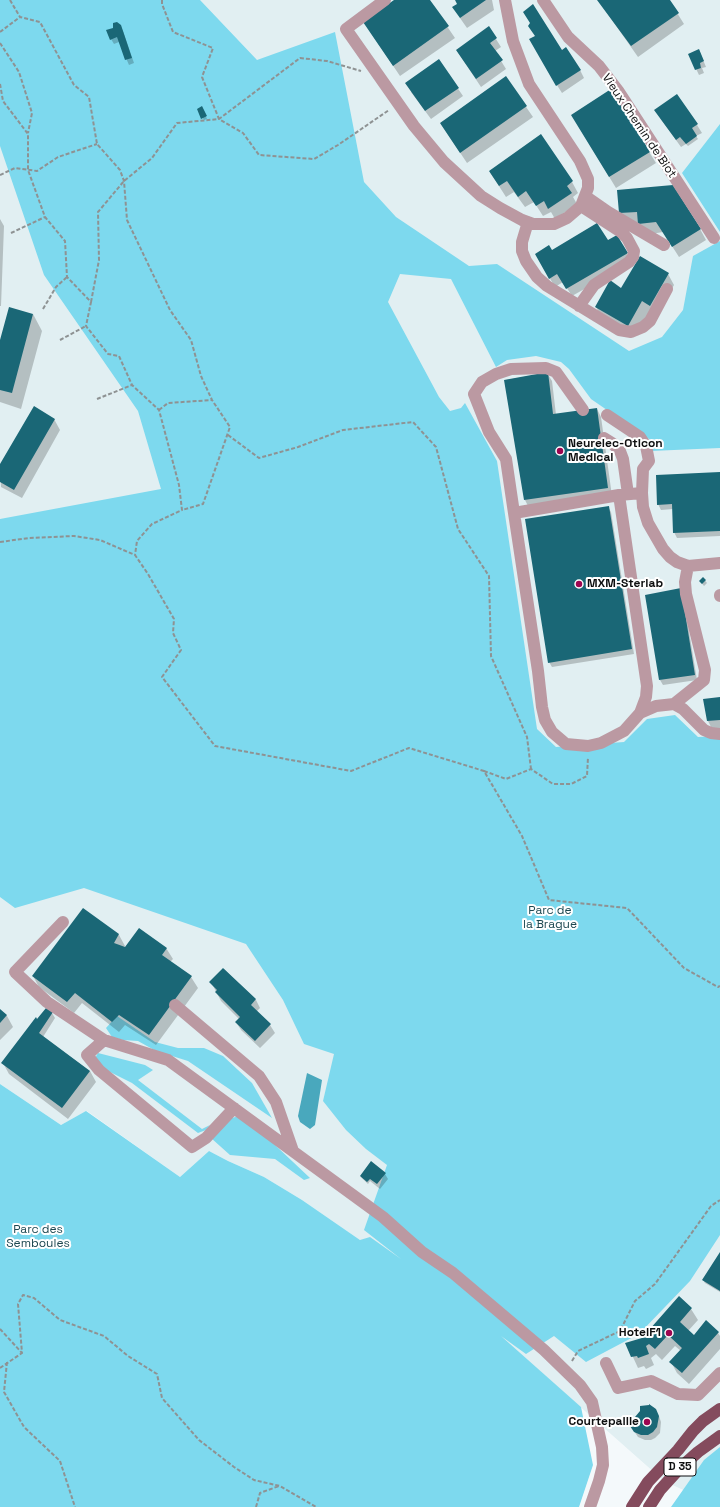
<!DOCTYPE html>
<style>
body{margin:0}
canvas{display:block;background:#f4f9fb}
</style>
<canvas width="720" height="1507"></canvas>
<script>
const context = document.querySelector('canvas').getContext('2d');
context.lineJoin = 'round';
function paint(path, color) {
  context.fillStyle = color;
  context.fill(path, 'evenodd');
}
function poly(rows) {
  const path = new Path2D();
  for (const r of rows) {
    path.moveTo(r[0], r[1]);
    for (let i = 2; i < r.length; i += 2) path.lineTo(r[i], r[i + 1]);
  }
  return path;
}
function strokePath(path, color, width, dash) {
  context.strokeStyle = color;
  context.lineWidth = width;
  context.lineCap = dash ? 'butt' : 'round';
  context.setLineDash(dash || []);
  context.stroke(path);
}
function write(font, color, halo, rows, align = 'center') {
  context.font = font + ' "Space Grotesk",sans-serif';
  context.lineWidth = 4;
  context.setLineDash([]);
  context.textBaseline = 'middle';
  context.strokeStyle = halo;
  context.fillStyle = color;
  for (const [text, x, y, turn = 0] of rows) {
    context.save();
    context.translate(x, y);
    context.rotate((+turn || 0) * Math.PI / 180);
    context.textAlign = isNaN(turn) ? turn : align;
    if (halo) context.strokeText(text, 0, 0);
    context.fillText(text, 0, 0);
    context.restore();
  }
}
const built = poly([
 [0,0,720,0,720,1507,664,1481,473,1312,360,1240,302,1200,264,1177,228,1161,209,1151,180,1177,87,1111,61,1125,0,1084]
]);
const green = poly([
 [0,0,200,0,257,60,335,32,364,182,396,217,469,266,497,264,629,351,662,337,683,310,693,256,720,241,720,448,651,451,649,439,591,399,569,369,561,362,536,356,507,360,496,367,451,279,400,274,388,302,439,397,450,411,461,408,465,403,497,461,537,729,556,747,624,742,647,719,675,715,698,737,720,736,720,1235,690,1281,639,1334,586,1362,554,1336,526,1354,501,1336,581,1407,593,1465,579,1507,0,1507,0,1084,61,1125,86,1111,180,1177,209,1151,228,1161,264,1177,302,1200,360,1240,370,1237,401,1259,364,1230,387,1165,366,1149,346,1130,323,1101,334,1054,304,1044,283,1000,246,944,84,888,15,908,0,897,0,519,161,489,138,411,44,275,0,146],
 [720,124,720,232,682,173],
 [117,1016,155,1042,178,1048,204,1048,223,1056,252,1083,272,1118,188,1061,156,1051,138,1041,123,1040,112,1037,106,1028],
 [98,1053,145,1065,153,1070,138,1080,202,1129,210,1125,206,1130,198,1133,132,1083,106,1070,95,1058],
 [239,1116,257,1128,310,1178,304,1180,275,1159,230,1155,211,1138,228,1119],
 [720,1447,720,1507,671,1507,704,1460]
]);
const water = poly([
 [307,1073,322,1080,315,1125,310,1129,300,1122,298,1116]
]);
const shadow = poly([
 [396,0,429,0,455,38,400,76,371,33],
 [456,0,492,0,494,10,467,28,460,18,458,4],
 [598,0,669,0,684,24,638,57],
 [120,26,123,31,134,63,129,65,119,42,114,44,111,39,114,29],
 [489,28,501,47,495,51,506,69,481,87,457,51],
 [536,37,562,51,580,70,584,78,562,93,548,71],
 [699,50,706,67,702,68,704,73,699,75,689,54],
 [439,61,463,96,431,119,411,92],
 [506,78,533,117,467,163,441,124],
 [611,91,656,163,616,188,579,127],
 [202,107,207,119,204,120,198,109],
 [660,118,697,125,702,133,696,136,698,139,688,146,686,144,681,147],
 [490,172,572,182,578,193,573,197,577,204,555,219,551,212,543,216,534,202,525,207,514,192,506,197],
 [618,191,700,229,706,240,679,257,663,232,645,235,626,224,620,213],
 [0,219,4,226,1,306,0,306],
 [617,237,632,262,572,296,563,282,555,287,536,255,607,241],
 [668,274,674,285,656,316,635,336,602,318,596,307,622,289],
 [33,314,42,331,21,409,0,402,0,344],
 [547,373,552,381,556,415,597,409,601,417,612,496,529,508,525,500,506,380],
 [54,419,60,430,22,498,1,487,0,466],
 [720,473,720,536,677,538,674,532,673,509,661,510,658,504],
 [608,507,611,512,634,654,552,667,549,662],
 [703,578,707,583,704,586,700,581],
 [683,595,697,680,663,685,660,680],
 [720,698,720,728,712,729,708,721,705,700],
 [83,909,119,935,125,946,124,948,166,948,173,959,170,962,191,977,198,988,156,1045,125,1025,119,1032,82,1003,74,1013,39,987,33,976],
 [224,969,256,1000,260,1008,256,1012,270,1025,275,1033,260,1048,241,1030,236,1022,239,1019,221,1001,211,982],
 [0,1010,7,1016,13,1027,0,1040],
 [52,1013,55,1018,43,1037,90,1071,96,1082,68,1119,9,1074,3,1063],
 [385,1174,388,1179,380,1189,370,1181,368,1184,361,1177],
 [720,1254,720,1292,705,1283,703,1280],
 [691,1309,698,1320,688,1331,694,1336,718,1333,720,1336,720,1349,689,1384,677,1373,671,1362,681,1351,675,1346,662,1360,656,1354,651,1358,654,1365,646,1369,644,1366,638,1368,627,1344,643,1338],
 [659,1416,661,1422,660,1433,655,1438,651,1440,645,1440,638,1437,634,1431,636,1423]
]);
const building = poly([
 [394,0,430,0,449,26,393,66,363,22],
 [455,0,486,0,460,18,452,7,457,4],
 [597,0,670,0,679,13,631,46],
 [533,4,562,50,566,47,581,70,556,86,529,39,535,36,528,26,530,23,523,12],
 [117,22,121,25,132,58,125,60,117,37,110,40,106,30,113,28,113,23],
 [489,26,497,38,490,43,503,60,476,79,456,50],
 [699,49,704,61,700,63,701,68,695,70,688,54],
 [439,59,459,88,425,111,405,83],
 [506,76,527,106,460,153,440,123],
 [611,89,650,152,609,177,571,115],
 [677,94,698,124,692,128,697,136,686,144,680,137,676,140,654,110],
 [202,106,207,116,201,119,197,109],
 [541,134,573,181,567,186,572,193,548,209,544,201,536,206,526,191,518,197,507,181,499,186,489,171],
 [673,185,701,229,672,247,656,222,638,224,637,212,619,213,617,190],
 [597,223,608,240,617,235,628,253,566,289,557,274,549,279,535,254,549,245,552,250],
 [640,256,669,273,650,306,642,301,628,326,595,307,610,280,621,288],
 [9,307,33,314,12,393,0,390,0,340],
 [548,372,553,414,597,408,608,488,524,500,504,380],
 [34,406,55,419,14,490,0,482,0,464],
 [720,472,720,531,673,533,672,504,657,505,656,475],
 [609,506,632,649,548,663,525,519],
 [703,577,706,580,702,584,699,581],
 [681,588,695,675,659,680,645,595],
 [720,697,720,720,707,721,703,699],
 [83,908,119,934,114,943,125,947,139,928,167,948,162,955,192,976,149,1035,119,1015,112,1022,75,993,67,1002,32,976],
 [223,968,256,999,251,1005,271,1024,255,1041,235,1022,240,1017,215,992,217,990,209,982],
 [46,1008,53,1012,39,1033,90,1071,62,1108,1,1063,36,1017,37,1019],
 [0,1009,7,1015,0,1023],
 [371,1161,386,1173,377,1184,370,1179,367,1182,360,1176],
 [720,1252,720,1291,702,1280],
 [679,1296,692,1308,680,1322,694,1335,706,1320,719,1332,682,1373,669,1362,682,1348,668,1335,655,1349,649,1344,646,1346,649,1354,638,1358,637,1356,631,1357,625,1343,642,1338],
 [649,1404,656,1409,659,1416,657,1427,653,1432,648,1435,641,1435,634,1432,630,1426,635,1422,635,1417,640,1411,640,1406,649,1405]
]);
const path = poly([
 [10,0,20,17,40,22,74,85,89,97,97,144,120,170,124,181,127,220,170,310,191,340,201,376,212,400,230,427,203,504,182,510],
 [162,0,162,4,173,32,213,48,202,77,219,119,243,133,259,155,314,159,338,145,389,110],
 [0,32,20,17],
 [0,43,19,72,32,113,28,133],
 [0,84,3,101,28,134,28,170,45,217,65,241,67,277,91,302,86,326,108,354,119,356,132,385,159,410,179,485,182,510,152,524,137,541,135,555],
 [0,175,15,168,37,171,58,157,97,144],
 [11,233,45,217],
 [91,302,99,260,98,212,124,181,152,158,177,123,219,119,300,58,327,61,361,71],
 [43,309,56,287,67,277],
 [60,340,86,326],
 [97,399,132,385],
 [159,410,168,403,212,400],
 [228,435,259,458,298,447,343,430,413,422,436,447,458,529,489,576,491,656,527,737,531,769],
 [0,542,29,538,74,536,100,540,135,555,148,574,174,619,173,633,181,650,162,677,215,746,351,771,409,748,484,771,522,836,549,900,627,908,684,968,718,987,720,986],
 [484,771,506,779,531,769,553,784,571,784,587,776,588,757],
 [0,1329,22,1353,18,1304,23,1295,34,1298,60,1320,104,1336,128,1356,157,1374,162,1398,199,1440,234,1467,254,1480,280,1486,316,1507],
 [572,1361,578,1351,620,1331,635,1301,655,1284,711,1206,720,1200],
 [7,1362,4,1392,24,1427,60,1461,75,1507],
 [0,1368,22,1353],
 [256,1507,260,1493,279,1486]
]);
const minor = poly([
 [385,0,346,29,414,126,444,162,481,196,500,208,522,220,533,224,554,224,567,218,581,206,588,188,588,179,580,161,529,84,513,41,505,0],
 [543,0,568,37,599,66,619,92,714,238],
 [585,196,608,212,664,245],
 [528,222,522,242,522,251,526,261,537,277,547,286,619,330,631,332,643,327,650,321,667,289],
 [579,306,594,285,629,262,633,257,634,251,627,238,621,232,581,206],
 [583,410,556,372,546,368,511,369,496,374,482,382,474,394,489,432,506,459,514,513,619,495,642,493,643,507,648,523,663,549,670,557,677,562,688,566,720,563],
 [607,415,640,437,646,446,649,461,643,469,642,493],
 [604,438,612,443,620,451,623,459,628,494],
 [619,495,647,686,646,697,640,713],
 [514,513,538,671,542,707,545,720,552,732,566,744,588,746,601,743,624,731,640,713,656,706,674,704,683,709,704,730,711,733,720,734],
 [720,595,720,596],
 [674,704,704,680,705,670,686,594,685,582,688,566],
 [63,922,15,972,47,1002,104,1040,168,1060,383,1217,422,1252,453,1273,544,1350,580,1385,592,1402,602,1447,603,1465,599,1481,590,1507],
 [175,1005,259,1076,276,1102,293,1151],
 [104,1040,87,1055,99,1070,192,1147,206,1138,234,1108],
 [606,1363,618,1388,651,1381,678,1394,698,1395,720,1373]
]);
const major = poly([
 [632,1507,648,1482,678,1450,693,1431,703,1421,720,1409],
 [649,1507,660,1490,680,1468,698,1452,720,1436]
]);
const markers = [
 [560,451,4,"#9c0550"],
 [579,584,4,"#9c0550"],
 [669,1333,4,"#9c0550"],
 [647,1422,4,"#9c0550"]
];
const shields = [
 [680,1467,32]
];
const shieldNames = [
 ["D 35",680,1467]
];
const streetNames = [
 ["Vieux Chemin de Biot",639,126,56]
];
const poiNames = [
 ["Neurelec-Oticon",568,444],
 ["Medical",568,458],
 ["MXM-Sterlab",587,584],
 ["HotelF1",661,1333,"right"],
 ["Courtepaille",639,1422,"right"]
];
const parkNames = [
 ["Parc de",550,911],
 ["la Brague",550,925],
 ["Parc des",38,1230],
 ["Semboules",38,1244]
];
paint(built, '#e1eff2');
paint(green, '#7dd9ee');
paint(water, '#49a8bd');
paint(shadow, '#0003');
paint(building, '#1a6776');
strokePath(path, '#8e9293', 2, [4, 2]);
strokePath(minor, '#bb99a2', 12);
strokePath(major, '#844b5d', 12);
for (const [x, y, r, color] of markers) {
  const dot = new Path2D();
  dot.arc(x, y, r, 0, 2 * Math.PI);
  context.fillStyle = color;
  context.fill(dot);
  strokePath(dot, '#fff', 1.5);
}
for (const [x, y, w] of shields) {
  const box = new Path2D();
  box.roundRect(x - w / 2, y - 9, w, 18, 3);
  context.fillStyle = '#fff';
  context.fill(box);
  strokePath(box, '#0e0f10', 1);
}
write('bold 11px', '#0e0f10', null, shieldNames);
write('12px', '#0e0f10', '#fff', streetNames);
write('bold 12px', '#0e0f10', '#fff', poiNames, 'left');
write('12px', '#1d4851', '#fff', parkNames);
</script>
